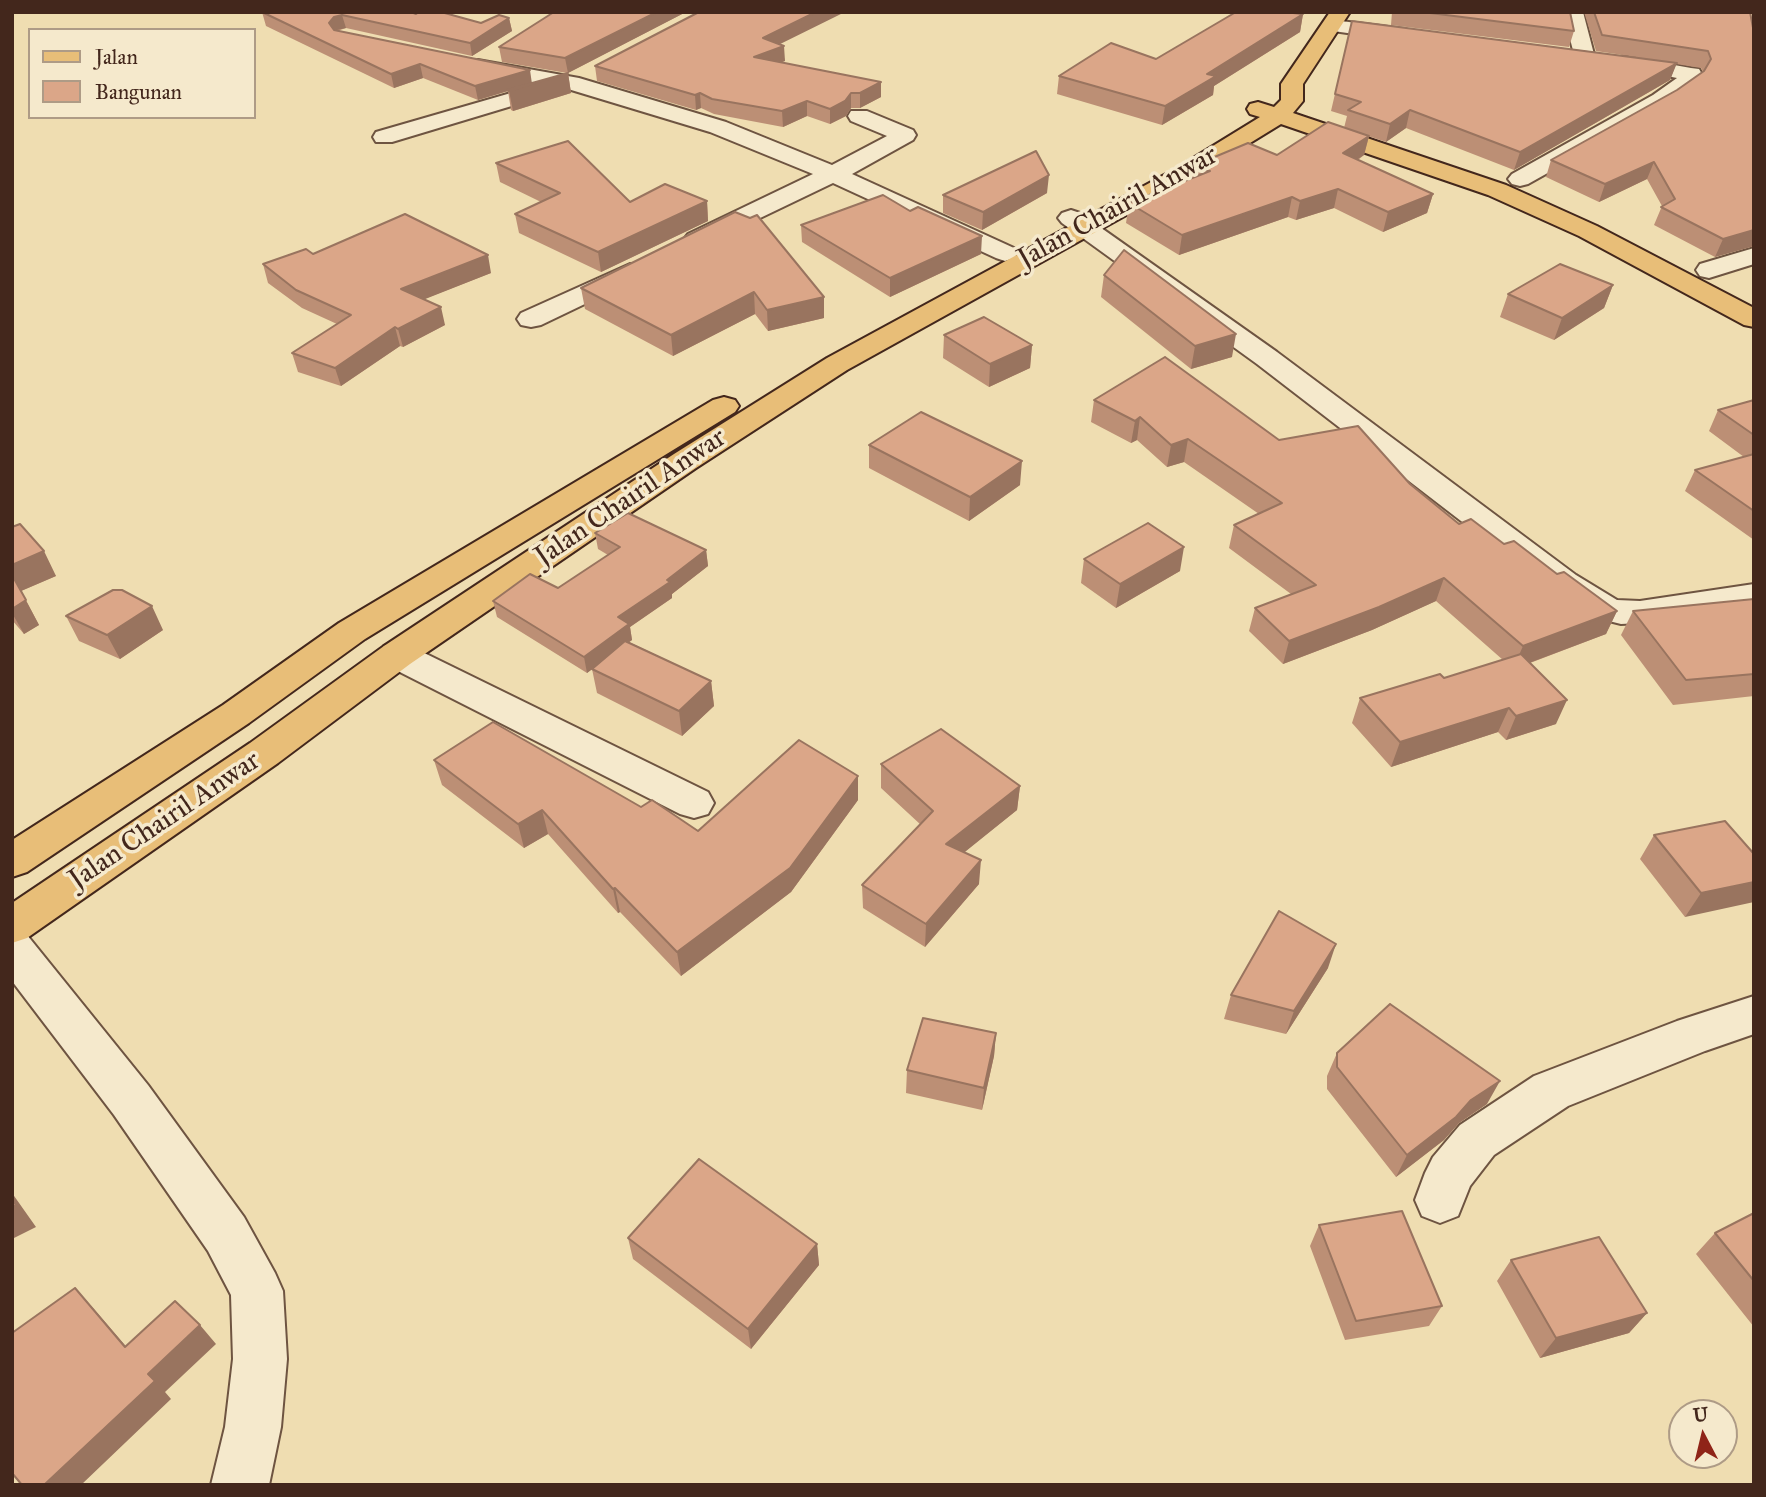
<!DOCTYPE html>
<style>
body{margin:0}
#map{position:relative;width:1766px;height:1497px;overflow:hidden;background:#efddb1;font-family:"IM FELL Great Primer",serif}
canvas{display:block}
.frame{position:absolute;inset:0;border:14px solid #43271c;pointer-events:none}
.legend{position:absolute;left:28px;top:28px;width:228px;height:91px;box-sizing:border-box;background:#f5e9cc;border:2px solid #ae9b86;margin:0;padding:9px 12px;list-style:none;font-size:21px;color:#43271c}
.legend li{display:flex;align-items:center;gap:14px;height:35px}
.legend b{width:35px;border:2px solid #ae9b86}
.north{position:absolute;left:1668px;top:1399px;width:70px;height:70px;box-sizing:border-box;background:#f5e9cc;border:2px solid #ae9b86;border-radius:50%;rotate:353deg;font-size:19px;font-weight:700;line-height:28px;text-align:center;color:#43271c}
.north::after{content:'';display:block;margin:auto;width:24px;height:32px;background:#8f2418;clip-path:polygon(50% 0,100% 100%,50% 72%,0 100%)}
</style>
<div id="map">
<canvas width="1766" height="1497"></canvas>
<div class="frame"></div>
<ul class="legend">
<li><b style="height:9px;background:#e8be78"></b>Jalan</li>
<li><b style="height:19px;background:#dba688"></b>Bangunan</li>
</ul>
<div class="north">U</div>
</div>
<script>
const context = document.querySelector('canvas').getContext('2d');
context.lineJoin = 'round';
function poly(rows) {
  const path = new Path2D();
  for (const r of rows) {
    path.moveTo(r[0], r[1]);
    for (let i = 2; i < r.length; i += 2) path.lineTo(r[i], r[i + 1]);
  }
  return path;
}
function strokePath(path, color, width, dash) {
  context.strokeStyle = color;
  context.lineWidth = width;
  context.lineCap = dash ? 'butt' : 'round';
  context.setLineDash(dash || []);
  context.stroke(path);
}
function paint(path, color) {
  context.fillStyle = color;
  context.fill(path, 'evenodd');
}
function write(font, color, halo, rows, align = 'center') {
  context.font = font + ' "IM FELL Great Primer",serif';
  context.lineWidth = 7;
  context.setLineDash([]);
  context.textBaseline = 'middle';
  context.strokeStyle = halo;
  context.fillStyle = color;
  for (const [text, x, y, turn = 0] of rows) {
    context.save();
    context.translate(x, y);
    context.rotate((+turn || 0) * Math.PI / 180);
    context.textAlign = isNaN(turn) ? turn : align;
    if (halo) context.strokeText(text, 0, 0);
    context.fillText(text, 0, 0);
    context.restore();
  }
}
const minor = poly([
 [1563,12,1583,12,1595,58,1592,62,1578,62,1575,58,1563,12],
 [1333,20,1404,29,1411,31,1414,35,1411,39,1404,41,1326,30,1323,26,1326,22,1333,20],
 [1624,56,1691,68,1699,69,1702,74,1695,86,1669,105,1528,184,1520,186,1512,184,1508,179,1512,174,1653,95,1677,78,1617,66,1613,62,1617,58,1624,56],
 [478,60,579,78,726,122,832,165,887,136,851,121,848,116,851,111,867,111,913,130,916,135,913,140,852,174,1014,248,1018,253,1014,258,1005,261,996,258,833,183,706,244,697,247,688,244,684,239,688,234,813,174,710,132,568,89,392,142,376,142,373,137,376,132,542,84,471,70,467,66,471,62,478,60],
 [1071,210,1080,213,1277,352,1576,575,1617,600,1640,601,1754,584,1754,606,1640,623,1621,624,1593,617,1552,591,1257,364,1062,223,1058,218,1062,213,1071,210],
 [1754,248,1754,264,1709,278,1700,276,1696,270,1700,264,1754,248],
 [630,264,639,266,643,272,639,278,541,325,531,327,521,325,517,319,521,313,630,264],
 [397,643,410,646,708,792,714,803,708,814,694,818,680,814,384,664,379,655,384,646,397,643],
 [12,930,27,935,148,1085,244,1217,275,1273,283,1291,287,1359,281,1427,269,1485,211,1485,225,1427,233,1359,231,1295,208,1251,114,1115,12,981,12,930],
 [1754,996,1754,1034,1705,1051,1568,1106,1494,1155,1470,1186,1458,1216,1440,1223,1422,1216,1415,1200,1425,1173,1433,1157,1460,1125,1534,1076,1677,1021,1754,996]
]);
const major = poly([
 [1330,12,1350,12,1303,84,1303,101,1293,113,1506,185,1597,226,1754,308,1754,327,1744,325,1579,236,1488,195,1281,124,1193,178,847,370,696,468,410,664,278,763,27,938,12,943,12,903,250,743,384,646,674,454,827,358,1177,168,1260,117,1250,114,1247,109,1250,104,1258,102,1274,107,1281,100,1281,84,1330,12],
 [724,397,735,400,739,406,735,412,365,639,249,723,27,872,12,877,12,840,223,705,339,623,713,400,724,397]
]);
const wall = poly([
 [262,12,416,14,481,23,509,18,512,31,472,56,346,28,337,31,532,83,567,73,502,62,499,47,686,12,568,73,571,93,513,111,511,110,508,91,478,100,423,78,394,88,266,26],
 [1392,12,1570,12,1574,31,1569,47,1391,25],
 [1584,12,1750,12,1754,246,1715,257,1654,225,1662,206,1647,179,1599,202,1546,177,1551,160,1677,90,1703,72,1701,68,1676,64,1670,80,1514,170,1406,128,1386,142,1344,128,1347,116,1331,111,1352,21,1643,58,1596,51],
 [1303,14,1300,32,1214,86,1213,95,1162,125,1057,94,1059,76,1156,59],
 [780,44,785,61,780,62,881,97,860,108,851,108,846,116,830,124,807,116,783,127,714,114,701,108,696,110,597,81,595,66],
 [1369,136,1364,155,1358,160,1433,194,1427,213,1383,232,1334,208,1296,220,1288,217,1179,255,1126,223,1129,203,1191,179,1193,166,1277,155],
 [496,163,630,202,707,201,708,221,601,272,519,233,515,214,541,202,500,182],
 [1047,193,982,230,943,213,943,195],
 [735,212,824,297,824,318,768,331,755,314,673,356,585,309,581,288],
 [801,225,981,254,890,297,802,242],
 [313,254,491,273,424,299,445,325,403,347,400,346,341,386,298,372,292,353,337,324,302,308,268,283,263,264],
 [1104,275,1232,357,1191,369,1101,297],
 [1613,285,1604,308,1554,340,1500,317,1508,294],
 [944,335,1032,345,1030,368,989,387,943,358],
 [1094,400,1279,440,1410,484,1459,524,1504,544,1557,574,1617,611,1606,634,1530,663,1556,724,1506,740,1498,732,1391,767,1352,723,1360,698,1444,678,1503,660,1436,601,1372,630,1283,664,1249,631,1255,608,1291,594,1229,548,1234,525,1259,514,1184,462,1167,467,1137,440,1131,443,1091,422],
 [1754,400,1754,540,1685,491,1695,470,1744,457,1709,431,1718,410],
 [869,445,1020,485,969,521,869,468],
 [12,527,56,576,21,591,39,625,24,634,12,620],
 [595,533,706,550,708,566,672,594,672,598,630,627,632,640,629,642,711,681,714,706,682,736,597,693,592,669,587,673,497,617,493,601,558,588,608,555,598,549],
 [1084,559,1180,571,1116,608,1081,583],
 [1754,599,1754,696,1673,705,1621,635,1633,611],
 [66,616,163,630,120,659,79,641],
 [434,760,641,807,698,831,858,800,791,892,681,976,620,912,618,913,548,834,524,848,442,785],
 [881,764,1020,786,1017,810,964,852,979,884,925,947,863,908,862,885,921,825,881,788],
 [1654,835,1754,854,1685,917,1640,859],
 [1328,968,1286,1034,1224,1019,1231,995],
 [996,1033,994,1056,982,1110,906,1093,907,1070],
 [1337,1053,1487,1104,1459,1123,1444,1140,1396,1177,1327,1089,1327,1076],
 [1754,1213,1754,1327,1696,1254,1715,1233],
 [1319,1225,1442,1306,1429,1326,1345,1340,1310,1246],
 [628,1238,817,1244,819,1265,751,1349,633,1259],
 [1511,1260,1647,1313,1629,1333,1540,1358,1497,1281]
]);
const shadedWall = poly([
 [657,12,686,12,568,73,571,93,513,111,509,91,507,90,508,91,478,100,475,86,530,70,532,84,568,73,565,58],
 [816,12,845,12,764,52,763,38],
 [1303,14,1300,32,1214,86,1213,95,1162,125,1165,106,1207,74],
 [342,15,346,28,337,30,332,37,329,23,334,17],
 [509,18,512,31,472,56,470,43],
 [784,46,785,61,755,72,754,57],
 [1677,63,1670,80,1514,170,1520,152],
 [420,64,423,78,394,88,391,74],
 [881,82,881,97,860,108,860,93],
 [700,93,701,108,696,110,695,95],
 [851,93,851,108,846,116,830,124,830,109],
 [807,101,807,116,783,127,782,111],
 [1410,110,1406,128,1386,142,1390,124],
 [1369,136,1364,155,1338,172,1343,153],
 [1654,162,1647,179,1599,202,1605,184],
 [1049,175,1047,193,982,230,983,212],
 [1338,189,1334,208,1296,220,1300,201],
 [1433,194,1427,213,1383,232,1388,212],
 [1292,197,1288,217,1179,255,1182,235],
 [707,201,708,221,601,272,598,252],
 [1754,230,1754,246,1715,257,1723,239],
 [982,236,981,254,890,297,890,278],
 [488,255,491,273,405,307,401,289],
 [1613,285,1604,308,1554,340,1562,318],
 [754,292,755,314,673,356,671,335],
 [824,297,824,318,768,331,767,310],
 [441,307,445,325,403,347,398,329],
 [395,327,400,346,341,386,335,368],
 [1236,334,1232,357,1191,369,1195,346],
 [1032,345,1030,368,989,387,990,364],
 [1140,417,1137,440,1131,443,1135,421],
 [1188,439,1184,462,1167,467,1171,445],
 [1022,461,1020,485,969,521,970,497],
 [1184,547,1180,571,1116,608,1120,584],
 [706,550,708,566,672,594,672,598,630,627,632,640,587,673,584,657,618,617],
 [44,551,56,576,21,591,39,625,24,634,12,613,12,565],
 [1444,578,1436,601,1372,630,1283,664,1289,641],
 [152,606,163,630,120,659,107,635],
 [1617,611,1606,634,1513,669,1523,646],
 [711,681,714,706,682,736,679,711],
 [1567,700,1556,724,1506,740,1516,716],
 [1509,708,1498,732,1391,767,1400,742],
 [858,776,858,800,791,892,681,976,677,952],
 [1020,786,1017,810,945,868,946,844],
 [542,810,548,834,524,848,518,824],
 [981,860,979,884,925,947,926,924],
 [1754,882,1754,902,1685,917,1701,893],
 [615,888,620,912,618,913,613,889],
 [1336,944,1328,968,1286,1034,1294,1011],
 [996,1033,994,1056,982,1110,984,1088],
 [1500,1081,1487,1104,1459,1123,1444,1140,1396,1177,1407,1155,1471,1100],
 [12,1193,36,1227,12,1239],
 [817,1244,819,1265,751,1349,748,1329],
 [75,1288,93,1308,142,1365,125,1347],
 [1647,1313,1629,1333,1540,1358,1556,1338],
 [200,1325,216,1344,165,1392,171,1399,81,1485,44,1485,148,1374]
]);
const building = poly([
 [262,12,411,12,416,14,419,12,441,12,481,23,499,15,509,18,470,43,342,15,334,17,329,23,334,30,530,70,475,86,420,64,391,74,262,12],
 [554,12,657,12,565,58,499,47,554,12],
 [699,12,816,12,763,38,784,46,754,57,881,82,860,93,851,93,845,101,830,109,807,101,782,111,712,99,700,93,695,95,595,66,699,12],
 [1236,12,1283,12,1303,14,1207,74,1216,76,1165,106,1059,76,1111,43,1156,59,1236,12],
 [1422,12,1570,12,1574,31,1422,12],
 [1594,12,1750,12,1754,33,1754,230,1723,239,1661,207,1675,199,1654,162,1605,184,1551,160,1677,90,1704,71,1711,59,1708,51,1602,35,1594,12],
 [1352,21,1677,63,1520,152,1410,110,1390,124,1348,110,1361,102,1335,94,1352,21],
 [568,73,509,91,507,90,568,73],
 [1328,122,1369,136,1343,153,1433,194,1388,212,1338,189,1300,201,1292,197,1182,235,1129,203,1210,171,1193,166,1248,143,1277,155,1328,122],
 [568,141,630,202,665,184,707,201,598,252,515,214,560,193,496,163,568,141],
 [1036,151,1049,175,983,212,943,195,1036,151],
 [883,195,910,211,918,207,982,236,890,278,801,225,883,195],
 [735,212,750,218,757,215,824,297,767,310,754,292,671,335,581,288,735,212],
 [405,214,488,255,401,289,441,307,398,329,395,327,335,368,292,353,351,315,296,290,263,264,306,249,313,254,405,214],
 [1124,250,1236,334,1195,346,1104,275,1124,250],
 [1560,264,1613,285,1562,318,1508,294,1560,264],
 [984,317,1032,345,990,364,944,335,984,317],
 [1165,357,1279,440,1358,426,1410,484,1459,524,1471,519,1504,544,1514,541,1557,574,1564,572,1617,611,1523,646,1444,578,1379,607,1289,641,1255,608,1316,585,1234,525,1282,503,1188,439,1171,445,1140,417,1135,421,1094,400,1165,357],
 [1754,400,1754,435,1718,410,1754,400],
 [921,412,1022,461,970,497,869,445,921,412],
 [1754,454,1754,511,1695,470,1754,454],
 [628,513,706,550,667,580,670,582,618,617,629,624,584,657,493,601,530,574,558,588,620,547,595,533,628,513],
 [1148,523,1184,547,1120,584,1084,559,1148,523],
 [20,524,44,551,12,565,12,527,20,524],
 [12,575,26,600,12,609,12,575],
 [113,590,122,590,152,606,107,635,66,616,113,590],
 [1754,599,1754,674,1686,680,1633,611,1754,599],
 [625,641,711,681,679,711,592,669,625,641],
 [1521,654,1567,700,1516,716,1509,708,1400,742,1360,698,1440,674,1444,678,1521,654],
 [493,722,641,807,652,800,698,831,799,740,858,776,790,868,677,952,615,888,613,889,542,810,518,824,434,760,493,722],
 [941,729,1020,786,946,844,981,860,926,924,862,885,933,811,881,764,941,729],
 [1725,821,1754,854,1754,882,1701,893,1654,835,1725,821],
 [1279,911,1336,944,1294,1011,1231,995,1279,911],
 [1390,1004,1500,1081,1471,1100,1456,1117,1407,1155,1337,1067,1337,1053,1390,1004],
 [923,1018,996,1033,984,1088,907,1070,923,1018],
 [699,1159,817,1244,748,1329,628,1238,699,1159],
 [12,1199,16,1205,12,1207,12,1199],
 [1402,1211,1442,1306,1356,1321,1319,1225,1402,1211],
 [1754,1213,1754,1281,1715,1233,1754,1213],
 [1599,1237,1647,1313,1556,1338,1511,1260,1599,1237],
 [75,1288,125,1347,175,1301,200,1325,148,1374,155,1381,44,1485,22,1485,12,1473,12,1333,75,1288]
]);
const streetNames = [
 ["Jalan Chairil Anwar",1118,208,-29],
 ["Jalan Chairil Anwar",631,498,-34],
 ["Jalan Chairil Anwar",165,821,-34]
];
strokePath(minor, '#6e5441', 4);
strokePath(major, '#43271c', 4);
paint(minor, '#f5e9cc');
paint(major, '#e8be78');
paint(wall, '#bc8f75');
paint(shadedWall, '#99745f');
paint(building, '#dba688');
strokePath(building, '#99745f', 2);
write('28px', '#43271c', '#f5e9cc', streetNames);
</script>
